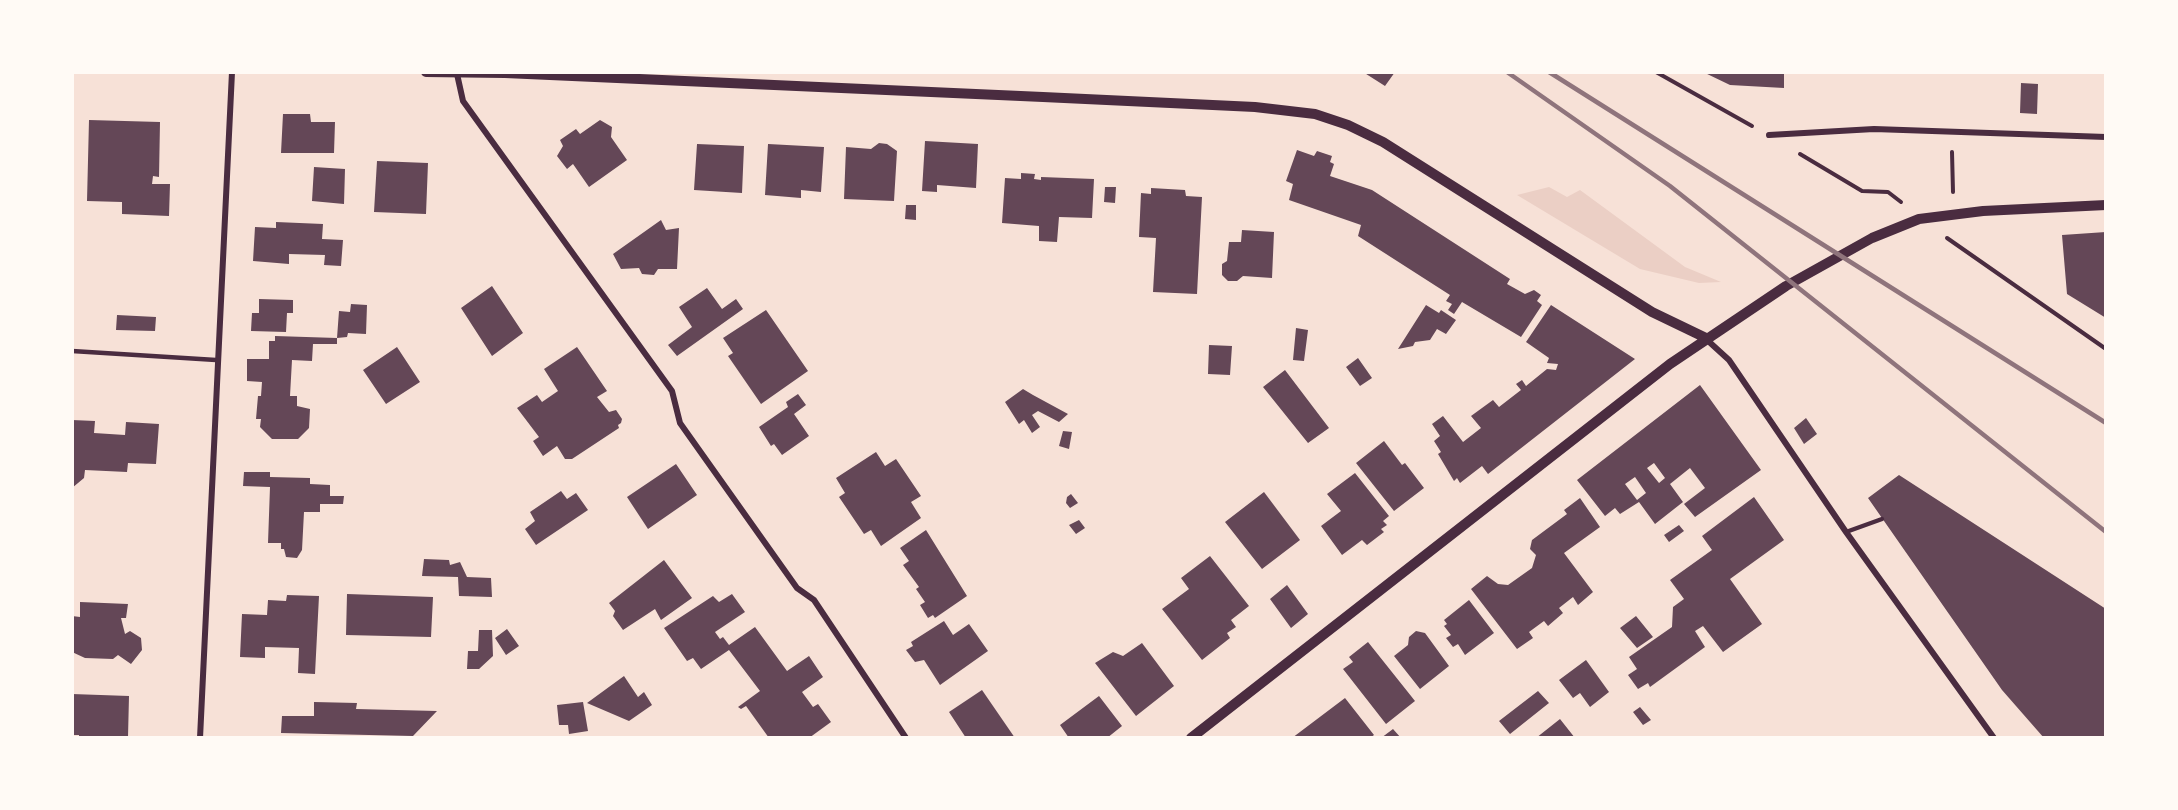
<!DOCTYPE html>
<style>
body{margin:0}
#map{position:relative;width:2178px;height:810px;overflow:hidden;background:#f7e1d7;font-family:"Titillium Web",sans-serif}
canvas{display:block}
.frame{position:absolute;inset:0;border:74px solid #fffaf5;pointer-events:none}
</style>
<div id="map">
<canvas width="2178" height="810"></canvas>
<div class="frame"></div>
</div>
<script>
const context = document.querySelector('canvas').getContext('2d');
context.lineJoin = 'round';
function paint(path, color) {
  context.fillStyle = color;
  context.fill(path, 'evenodd');
}
function poly(rows) {
  const path = new Path2D();
  for (const r of rows) {
    path.moveTo(r[0], r[1]);
    for (let i = 2; i < r.length; i += 2) path.lineTo(r[i], r[i + 1]);
  }
  return path;
}
function strokePath(path, color, width, dash) {
  context.strokeStyle = color;
  context.lineWidth = width;
  context.lineCap = dash ? 'butt' : 'round';
  context.setLineDash(dash || []);
  context.stroke(path);
}
const green = poly([
 [1549,187,1567,197,1580,190,1685,267,1721,282,1699,283,1640,269,1517,195]
]);
const building = poly([
 [1363,72,1395,72,1385,86],
 [1703,72,1784,72,1784,88,1730,85],
 [2021,83,2038,84,2037,114,2020,113],
 [283,114,310,114,311,122,335,122,334,153,281,153],
 [89,120,160,122,159,177,153,176,152,184,170,184,169,216,122,214,122,202,87,201],
 [600,120,612,127,611,137,627,160,589,187,573,164,567,169,557,156,563,146,560,140,576,129,580,134],
 [925,141,978,144,976,188,937,185,937,192,922,191],
 [879,143,887,144,897,151,894,201,844,199,846,147,871,149],
 [697,144,744,146,742,193,694,190],
 [768,144,824,147,821,192,801,190,801,198,765,195],
 [1297,150,1314,156,1317,151,1332,156,1330,162,1334,164,1330,176,1372,190,1510,279,1507,284,1525,294,1534,290,1541,295,1537,301,1542,305,1521,337,1462,302,1454,314,1448,310,1452,304,1446,301,1450,295,1358,236,1361,225,1289,200,1293,184,1286,181],
 [377,161,428,163,426,214,374,212],
 [314,167,345,169,344,204,312,201],
 [1021,173,1035,174,1034,179,1041,180,1041,177,1094,179,1092,218,1059,217,1057,242,1039,241,1039,226,1002,223,1005,178,1021,179],
 [1105,187,1116,187,1115,203,1104,202],
 [1151,188,1185,190,1186,196,1202,197,1197,294,1153,292,1156,238,1139,237,1141,193,1151,194],
 [906,205,916,205,916,220,905,219],
 [661,220,666,230,679,228,677,269,658,269,654,275,642,274,639,268,621,269,613,254],
 [276,222,323,224,322,239,343,240,341,266,324,265,325,255,289,254,289,264,253,261,255,227,276,228],
 [1242,230,1274,232,1272,278,1243,276,1237,281,1228,281,1222,275,1222,264,1227,261,1229,242,1241,242],
 [2106,232,2106,318,2067,294,2062,235],
 [492,286,523,333,492,356,461,308],
 [707,288,722,309,736,299,743,309,677,356,668,345,692,327,679,307],
 [259,299,293,300,293,313,287,313,286,332,251,331,252,313,259,313],
 [351,304,367,305,366,334,348,333,347,337,337,338,337,344,313,344,312,361,292,360,290,396,297,396,297,406,310,409,309,428,298,439,272,439,260,427,261,419,256,419,258,396,261,396,262,382,247,381,247,359,269,359,269,341,275,341,275,336,337,338,339,311,350,312],
 [1426,305,1439,313,1441,310,1456,320,1446,334,1437,329,1430,340,1415,342,1413,346,1398,349],
 [1551,305,1635,359,1488,474,1482,466,1460,483,1457,478,1454,481,1438,454,1441,452,1434,441,1440,436,1432,424,1443,416,1463,442,1481,428,1471,416,1493,400,1499,407,1521,390,1516,384,1522,380,1526,386,1547,369,1556,370,1558,364,1547,363,1549,358,1526,342],
 [766,310,808,371,761,404,728,356,733,353,723,338],
 [117,315,156,317,155,331,116,330],
 [1296,328,1308,330,1304,361,1293,360],
 [1209,345,1232,346,1230,375,1208,374],
 [397,347,420,382,386,404,363,370],
 [577,347,607,391,597,397,609,412,616,410,622,419,621,423,618,425,619,428,572,459,565,459,557,446,543,456,533,441,539,437,517,408,537,395,542,402,558,391,544,369],
 [1358,358,1372,378,1360,386,1346,367],
 [1285,370,1329,428,1308,443,1263,387],
 [1700,385,1761,470,1695,517,1684,504,1705,488,1690,468,1670,484,1683,502,1655,524,1639,502,1620,514,1615,508,1605,516,1577,480],
 [1654,463,1665,478,1659,483,1647,468],
 [1635,477,1646,493,1637,500,1625,484],
 [1023,389,1033,395,1068,414,1059,422,1038,411,1032,415,1040,427,1032,433,1024,420,1019,424,1005,402],
 [798,394,806,405,794,414,809,436,782,455,774,444,771,446,759,427,788,407,786,402],
 [1806,418,1817,434,1804,444,1794,428],
 [72,420,95,421,94,433,125,435,126,422,159,424,156,464,128,463,127,472,85,470,84,478,72,488],
 [1063,431,1072,432,1069,449,1059,446],
 [1384,441,1402,465,1405,463,1424,488,1394,511,1356,463],
 [876,452,885,466,896,459,921,496,911,502,921,518,881,546,871,530,864,534,839,497,845,493,836,478],
 [676,464,697,495,648,529,627,497],
 [244,472,270,472,270,477,310,478,310,484,330,485,330,496,344,496,343,504,320,504,320,512,304,512,302,550,297,558,286,557,284,549,281,549,281,543,268,543,270,487,243,486],
 [1355,473,1389,516,1383,521,1387,525,1381,529,1384,532,1367,545,1362,540,1342,555,1321,526,1341,511,1327,494],
 [1899,475,2106,609,2106,738,2044,738,2002,690,1868,498],
 [561,491,567,499,576,493,588,510,536,545,525,529,535,521,530,512],
 [1264,492,1300,540,1262,569,1225,522],
 [1071,494,1078,503,1070,508,1066,503,1067,497],
 [1754,497,1784,540,1730,579,1762,624,1723,652,1703,626,1695,631,1705,647,1650,687,1648,683,1638,689,1628,675,1637,669,1629,657,1672,627,1673,607,1684,599,1670,580,1712,550,1702,536],
 [1580,498,1600,527,1564,553,1593,592,1578,605,1573,597,1559,608,1563,613,1548,626,1544,621,1529,632,1533,638,1517,649,1471,589,1487,576,1498,584,1508,585,1532,568,1536,555,1530,549,1532,540,1567,514,1564,510],
 [1079,520,1085,528,1076,534,1069,525],
 [1679,525,1684,531,1669,542,1664,535],
 [926,530,967,596,935,618,933,615,928,618,920,605,925,602,916,589,919,587,903,565,909,561,900,548],
 [1210,556,1249,606,1231,620,1236,627,1227,633,1230,638,1202,660,1162,609,1189,589,1181,578],
 [424,559,449,560,450,565,460,562,467,577,491,578,492,597,459,596,458,577,422,576],
 [664,560,692,598,661,620,655,609,623,630,613,616,615,611,609,603],
 [1287,585,1308,614,1291,628,1270,599],
 [347,594,433,597,431,637,346,635],
 [732,594,745,612,715,632,720,639,723,637,729,645,755,627,787,671,809,656,823,677,802,692,813,707,818,704,831,722,809,738,769,738,746,706,741,709,738,707,760,691,729,650,701,669,693,658,687,661,664,628,713,596,719,602],
 [287,595,319,596,315,674,298,673,299,648,265,647,265,658,240,657,242,614,267,615,268,600,286,601],
 [1469,600,1494,633,1465,655,1458,644,1453,647,1446,638,1451,635,1444,626,1447,624,1444,620],
 [80,602,128,604,126,618,121,618,125,634,130,631,141,638,142,650,131,664,118,655,113,659,85,658,72,652,72,616,80,617],
 [1636,616,1653,637,1637,648,1620,628],
 [944,621,953,635,969,624,988,651,940,685,924,660,915,662,906,650,913,646,911,642],
 [507,629,519,646,506,655,495,638],
 [479,630,492,630,493,656,479,669,467,669,468,651,478,651],
 [1416,631,1425,633,1449,666,1420,689,1394,656,1408,645,1409,637],
 [1368,642,1415,701,1386,724,1343,669,1353,662,1349,657],
 [1142,643,1174,686,1136,716,1095,663,1113,652,1123,656],
 [1586,660,1609,692,1590,707,1580,693,1573,698,1559,680],
 [624,676,638,697,644,692,652,705,629,721,587,703],
 [982,690,1015,738,966,738,949,712],
 [1538,691,1549,703,1510,734,1499,721],
 [72,694,129,696,128,737,79,738,79,735,72,735],
 [1099,696,1122,726,1107,738,1069,738,1060,725],
 [1345,698,1374,735,1370,738,1292,738],
 [314,702,357,703,356,709,437,711,413,736,281,733,282,716,314,716],
 [583,702,588,731,569,734,568,725,559,725,557,705],
 [1640,707,1651,720,1643,725,1633,712],
 [1560,719,1575,738,1536,738],
 [1393,729,1401,738,1381,738]
]);
const path = poly([
 [1656,72,1752,126],
 [1952,152,1953,192],
 [1800,154,1862,191,1888,192,1901,202],
 [1947,238,2106,349]
]);
const service = poly([
 [72,351,216,360],
 [1846,532,1882,519]
]);
const minor = poly([
 [457,74,463,101,672,391,680,423,797,588,814,600,906,738],
 [1769,135,1874,129,2106,137],
 [1706,339,1729,360,1846,532,1994,738],
 [200,738,232,72]
]);
const tertiary = poly([
 [426,72,505,73,1043,97,1255,107,1315,114,1348,125,1383,142,1652,312,1706,338],
 [1191,738,1670,364,1786,286,1872,238,1919,219,1983,211,2106,205]
]);
const rail = poly([
 [1507,72,1670,186,2106,532],
 [1549,72,2106,423]
]);
paint(green, '#ebcfc5');
paint(building, '#644757');
strokePath(path, '#4a2c40', 4);
strokePath(service, '#4a2c40', 4.5);
strokePath(minor, '#4a2c40', 6);
strokePath(tertiary, '#4a2c40', 10);
strokePath(rail, '#8f747c', 4.5);
</script>
